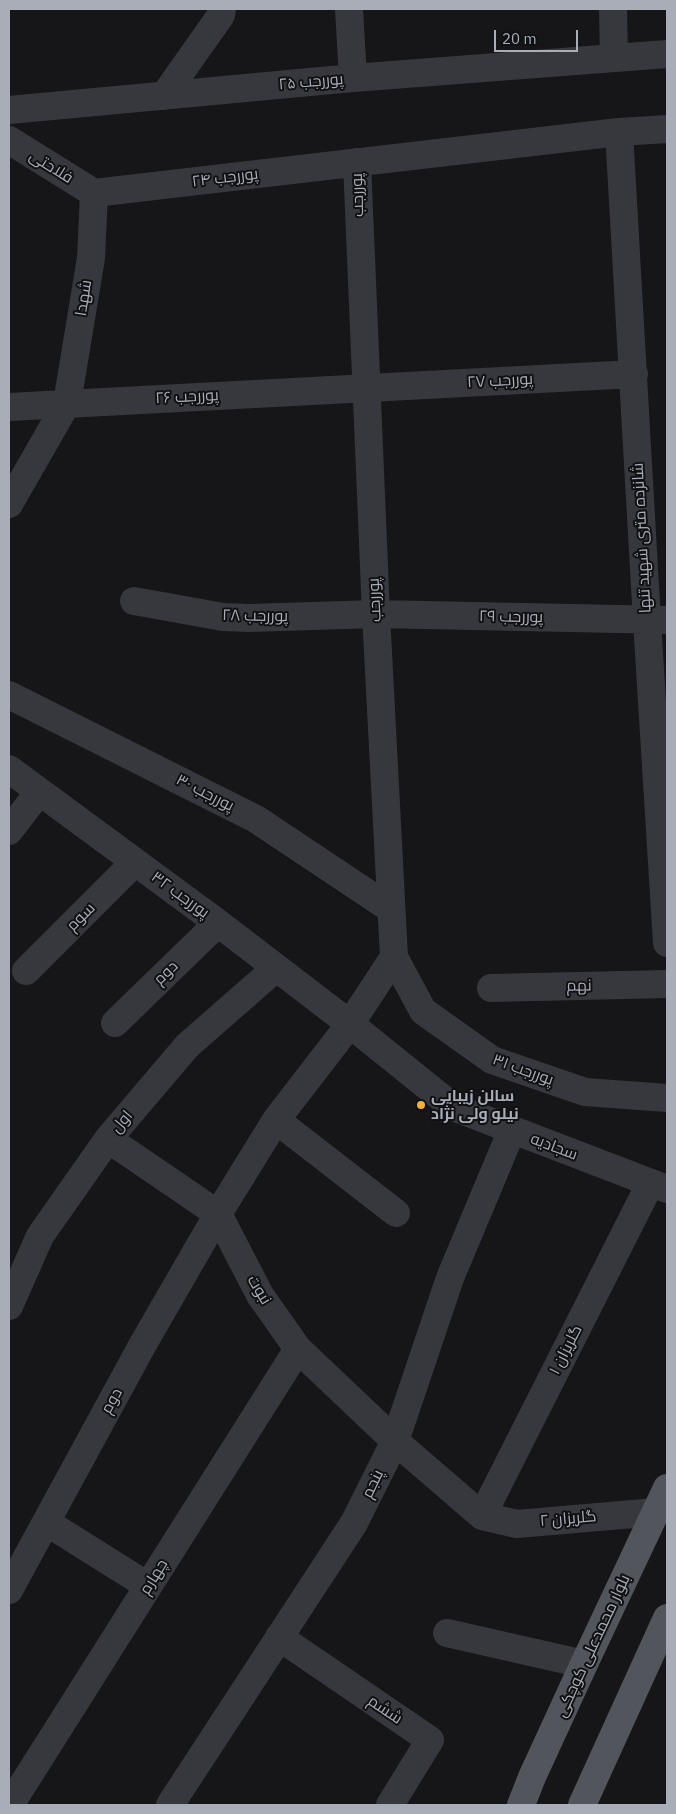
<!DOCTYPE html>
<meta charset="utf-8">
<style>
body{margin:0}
#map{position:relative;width:676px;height:1814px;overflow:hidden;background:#161618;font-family:"IBM Plex Sans",sans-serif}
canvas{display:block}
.frame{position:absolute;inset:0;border:10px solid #a8adb8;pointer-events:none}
.scale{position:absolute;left:494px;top:30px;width:84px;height:22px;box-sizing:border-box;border:2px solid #a8adb8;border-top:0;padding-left:6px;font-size:15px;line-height:18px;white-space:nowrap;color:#a8adb8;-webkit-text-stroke:4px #111113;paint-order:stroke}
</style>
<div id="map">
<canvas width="676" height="1814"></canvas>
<div class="frame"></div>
<div class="scale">20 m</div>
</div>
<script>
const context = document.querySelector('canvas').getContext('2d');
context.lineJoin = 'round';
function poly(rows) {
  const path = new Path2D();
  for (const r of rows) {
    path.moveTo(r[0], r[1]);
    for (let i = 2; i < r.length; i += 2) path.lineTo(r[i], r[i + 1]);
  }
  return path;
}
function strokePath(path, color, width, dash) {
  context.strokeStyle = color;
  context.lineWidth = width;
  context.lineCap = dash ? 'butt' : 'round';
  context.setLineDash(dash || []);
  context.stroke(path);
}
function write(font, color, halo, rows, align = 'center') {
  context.font = font + ' "IBM Plex Sans",Cairo,sans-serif';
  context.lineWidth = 4;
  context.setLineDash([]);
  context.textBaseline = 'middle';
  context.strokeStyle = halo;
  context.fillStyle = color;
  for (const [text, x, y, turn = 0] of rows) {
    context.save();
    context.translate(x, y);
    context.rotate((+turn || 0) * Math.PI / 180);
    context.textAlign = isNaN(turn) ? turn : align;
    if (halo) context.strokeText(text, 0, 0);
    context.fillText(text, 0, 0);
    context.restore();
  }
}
const minor = poly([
 [349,9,353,78],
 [613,9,614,57],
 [164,96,221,15,222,9],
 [9,110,353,78,667,54],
 [619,132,647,621,667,943],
 [9,140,94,193],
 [357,162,376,614,394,957,350,1024,276,1120,218,1214,260,1295,298,1349,395,1441,482,1516,517,1524,656,1512],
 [94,193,619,132,667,129],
 [9,407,634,374],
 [9,504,67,403,91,258,94,193],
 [134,601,223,617,249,618,376,614,667,620],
 [9,695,256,819,391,909],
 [9,769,218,923,350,1024,453,1107,667,1189],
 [9,831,39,792],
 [394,957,423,1011,492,1060,585,1092,667,1098],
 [26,971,135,862],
 [491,988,667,984],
 [115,1023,218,923],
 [276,1120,396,1213],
 [9,1306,40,1236,108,1139,187,1046,276,968],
 [482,1516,650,1184],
 [46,1522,148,1586],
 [9,1590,143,1344,218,1214,108,1139],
 [447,1633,584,1664],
 [279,1637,430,1740,390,1805],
 [10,1805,298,1349],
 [170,1805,354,1523,395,1441,450,1278,512,1130]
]);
const major = poly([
 [521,1805,532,1777,584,1664,667,1488],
 [582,1805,667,1618]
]);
const markers = [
 [421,1105,5,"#f2b134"]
];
const streetNames = [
 ["پوررجب ۲۵",311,82,-5],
 ["فلاحتی",51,167,32],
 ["پوررجب ۲۴",225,178,-7],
 ["پوررجب",358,195,-92],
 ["شهدا",84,298,-81],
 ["پوررجب ۲۷",500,381,-3],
 ["پوررجب ۲۶",187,397,-3],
 ["شانزده متری شهید تنها",642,538,-93],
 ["پوررجب",375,600,-93],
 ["پوررجب ۲۸",255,616,1],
 ["پوررجب ۲۹",511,617,1],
 ["پوررجب ۳۰",205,793,27],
 ["پوررجب ۳۲",180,895,36],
 ["سوم",81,917,-45],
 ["دوم",166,973,-44],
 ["نهم",579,986,-1],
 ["پوررجب ۳۱",523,1070,20],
 ["اول",122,1122,-50],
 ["سجادیه",554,1147,21],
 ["نبوت",259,1290,59],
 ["گلریزان ۱",566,1350,-63],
 ["دوم",112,1401,-61],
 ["پنجم",373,1484,-64],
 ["گلریزان ۲",568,1519,-5],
 ["چهارم",154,1577,-58],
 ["بلوار محمدعلی کوچکی",593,1646,-65],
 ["ششم",385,1710,34]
];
const poiNames = [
 ["سالن زیبایی",431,1096],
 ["نیلو ولی نژاد",431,1114]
];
strokePath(minor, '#37383d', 28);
strokePath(major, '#53555c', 28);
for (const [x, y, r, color] of markers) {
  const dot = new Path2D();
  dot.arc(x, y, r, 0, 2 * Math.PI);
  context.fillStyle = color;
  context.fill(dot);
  strokePath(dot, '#111113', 2);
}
write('16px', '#a8adb8', '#111113', streetNames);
write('bold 16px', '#a8adb8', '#111113', poiNames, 'left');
</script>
